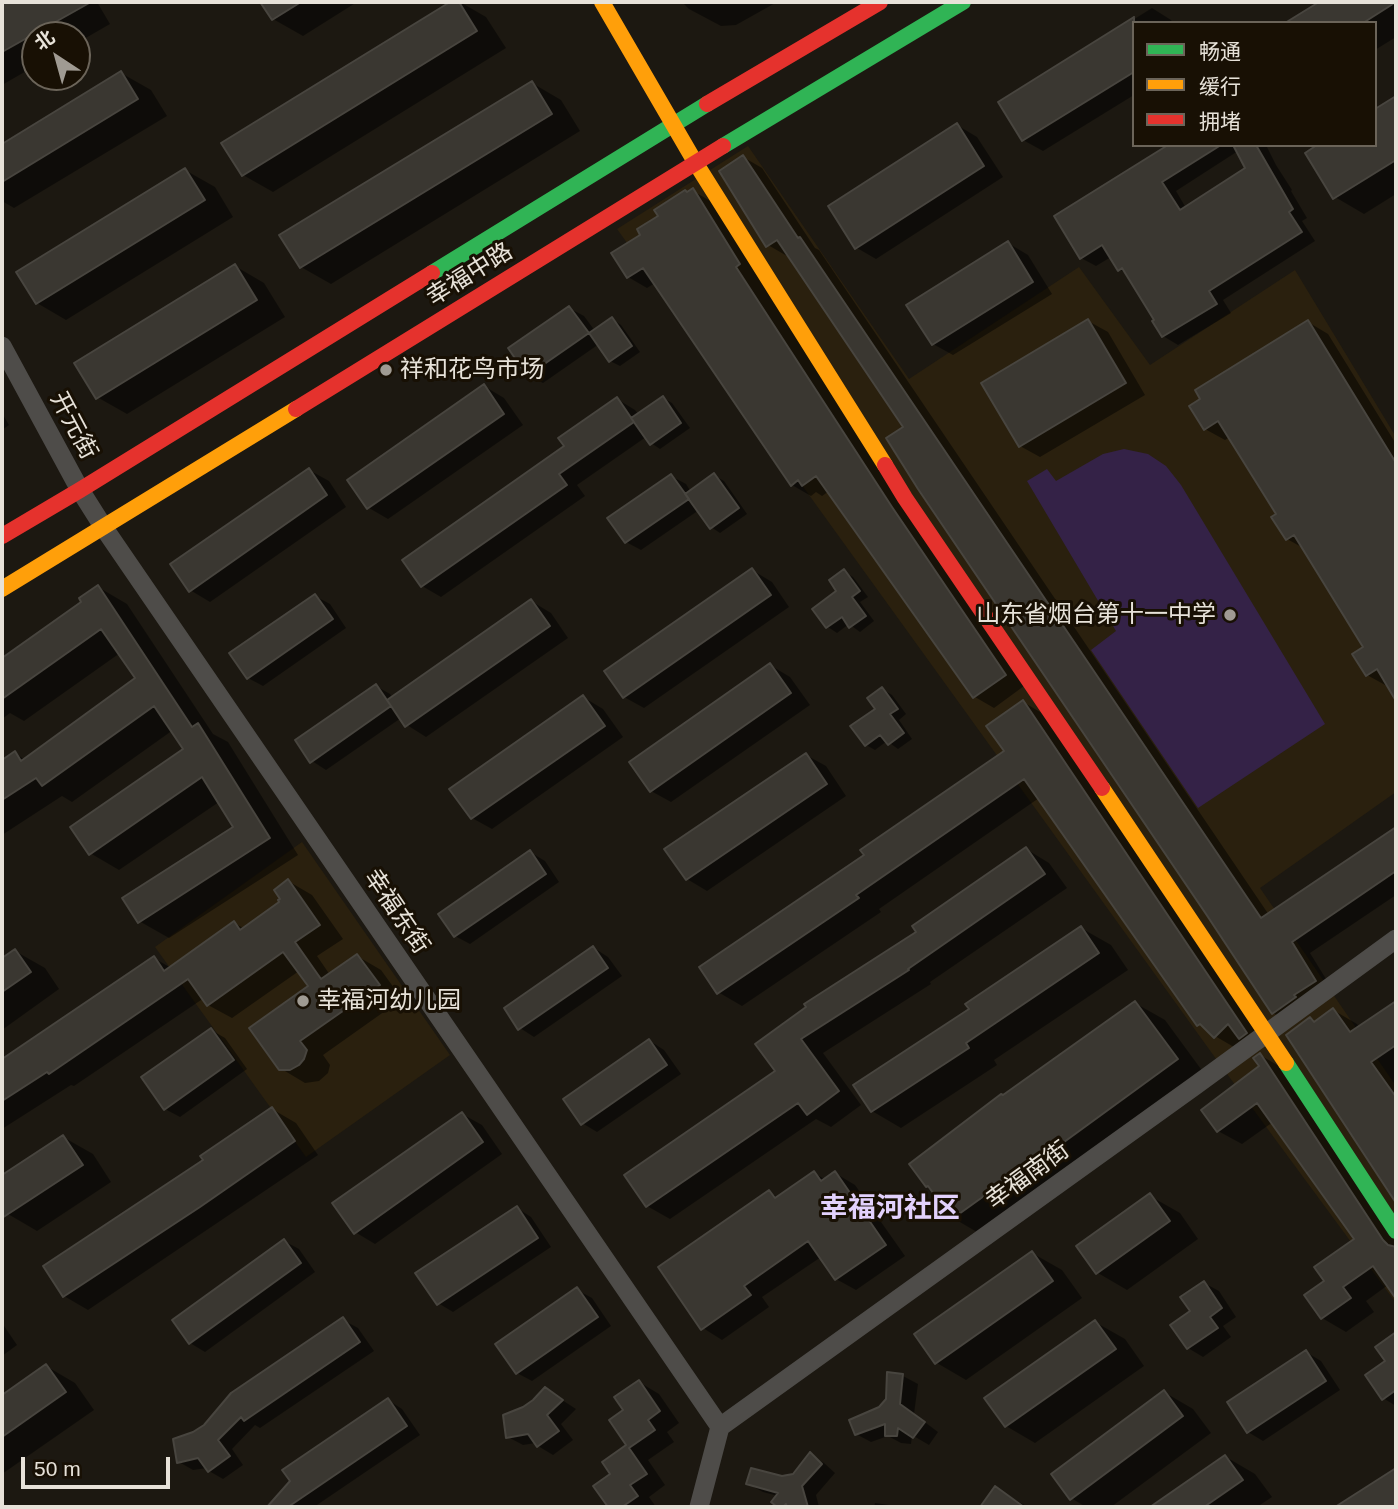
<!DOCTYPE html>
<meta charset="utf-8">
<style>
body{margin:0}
#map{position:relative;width:1398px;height:1509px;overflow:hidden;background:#1c1811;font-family:Helvetica,"Noto Sans SC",sans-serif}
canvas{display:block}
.frame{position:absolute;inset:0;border:4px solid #e7e2d9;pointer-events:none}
.legend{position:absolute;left:1132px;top:21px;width:245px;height:126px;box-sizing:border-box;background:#181004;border:2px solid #6b6459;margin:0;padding:9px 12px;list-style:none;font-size:21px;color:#e7e2d9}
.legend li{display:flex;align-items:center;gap:14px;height:35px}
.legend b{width:35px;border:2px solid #6b6459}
.north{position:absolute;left:21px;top:21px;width:70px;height:70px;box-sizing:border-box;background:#181004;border:2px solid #6b6459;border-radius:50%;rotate:324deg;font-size:19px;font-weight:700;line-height:28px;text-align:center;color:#e7e2d9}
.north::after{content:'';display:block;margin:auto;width:24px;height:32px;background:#a09b93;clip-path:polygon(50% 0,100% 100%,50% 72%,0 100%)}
.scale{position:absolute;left:21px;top:1457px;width:149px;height:32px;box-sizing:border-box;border:4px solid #e7e2d9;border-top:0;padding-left:9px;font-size:21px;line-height:24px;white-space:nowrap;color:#e7e2d9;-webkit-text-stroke:5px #181004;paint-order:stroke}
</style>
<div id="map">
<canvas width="1398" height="1509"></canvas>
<div class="frame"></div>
<ul class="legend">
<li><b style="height:9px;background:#30b455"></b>畅通</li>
<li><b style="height:9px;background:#ff9f0a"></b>缓行</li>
<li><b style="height:9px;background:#e5322d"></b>拥堵</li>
</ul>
<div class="north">北</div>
<div class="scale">50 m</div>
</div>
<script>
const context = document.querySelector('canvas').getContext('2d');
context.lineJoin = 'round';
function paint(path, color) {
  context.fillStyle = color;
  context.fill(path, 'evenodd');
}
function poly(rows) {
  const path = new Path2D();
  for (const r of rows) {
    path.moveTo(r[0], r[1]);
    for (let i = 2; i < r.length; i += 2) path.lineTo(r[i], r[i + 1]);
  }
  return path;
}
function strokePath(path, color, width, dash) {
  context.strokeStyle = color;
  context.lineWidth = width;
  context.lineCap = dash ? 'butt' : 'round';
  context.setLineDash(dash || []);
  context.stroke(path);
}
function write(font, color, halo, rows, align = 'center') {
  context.font = font + ' Helvetica,"Noto Sans SC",sans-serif';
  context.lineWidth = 6;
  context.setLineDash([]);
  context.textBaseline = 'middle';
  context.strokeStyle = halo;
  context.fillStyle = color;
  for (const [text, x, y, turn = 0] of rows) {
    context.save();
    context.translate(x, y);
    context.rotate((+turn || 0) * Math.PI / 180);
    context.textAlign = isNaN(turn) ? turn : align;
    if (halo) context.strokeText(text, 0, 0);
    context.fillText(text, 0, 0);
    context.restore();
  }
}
const built = poly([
 [748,146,909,379,1079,267,1150,365,1295,270,1396,437,1396,792,1260,888,1396,1086,1396,1303,1219,1063,617,229],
 [302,842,450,1055,306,1157,155,947]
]);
const green = poly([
 [1124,449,1148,454,1166,466,1181,485,1325,724,1198,808,1091,650,1116,631,1027,481,1047,469,1056,481,1103,454]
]);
const shadow = poly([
 [7,2,97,2,110,24,77,43,77,35,35,35,35,66,2,85,2,5],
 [263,2,357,2,303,36,273,19],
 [453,2,460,2,486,17,506,48,273,192,243,175,224,144],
 [682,2,777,2,736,25,721,26,689,9],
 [1322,2,1394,2,1396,5,1396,37,1375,50,1375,23,1288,23],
 [1152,8,1171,20,1173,23,1134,23,1134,95,1043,151,1023,140,1000,103],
 [121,73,151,90,167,116,14,208,2,201,2,146],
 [532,83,561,100,580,131,331,284,301,267],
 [1396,98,1396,194,1364,214,1335,197,1375,145,1375,111],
 [957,125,977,137,1003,177,876,259,857,248],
 [1171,145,1266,145,1276,165,1292,190,1291,191,1307,218,1302,221,1315,241,1223,300,1231,313,1178,345,1163,336,1157,320,1127,274,1119,269,1111,257,1096,266,1081,258],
 [1238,151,1248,169,1186,208,1176,191],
 [743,157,762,168,815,248,819,250,1269,915,1396,829,1396,895,1310,953,1334,992,1293,1024,1273,1013,906,427,789,255,787,256,768,245],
 [185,170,215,187,233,217,66,320,37,303],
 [693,191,712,202,1024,686,994,708,975,697,829,491,822,496,816,492,811,496,792,485,655,283,647,288,628,277,642,236,660,216],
 [1008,243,1028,255,1052,294,953,355,933,344],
 [235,266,264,283,285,317,127,414,97,397],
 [569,308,584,316,595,331,612,319,621,325,640,352,620,366,610,361,599,344,543,383,528,375],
 [1088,321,1108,332,1145,395,1040,457,1020,446],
 [1308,322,1328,334,1396,444,1396,689,1389,685,1387,686,1367,675,1365,648,1305,549,1287,539,1278,514,1230,437,1225,440,1205,429],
 [484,386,504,398,523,425,388,519,369,508],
 [663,398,672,403,690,428,660,449,651,443,646,437,577,485,585,496,441,597,422,586,404,560,566,447,617,399,635,410,639,415],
 [2,413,9,425,2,430],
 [309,470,329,481,346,507,210,602,190,590],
 [671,476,686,484,691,492,715,476,724,481,747,514,720,533,711,527,699,510,641,550,626,542],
 [752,570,772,582,789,607,644,708,624,697],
 [844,572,853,577,868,597,860,602,874,621,860,632,849,624,837,633,828,627,815,609,839,592],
 [98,587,127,604,213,734,228,742,298,855,169,938,139,921,235,827,219,802,119,870,90,853,186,749,173,730,72,802,62,796,2,835,2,762,15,753,25,760,138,679,120,653,24,721,10,713,2,719,2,660,84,602],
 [315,596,330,604,346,628,263,686,248,678],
 [531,601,551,613,568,638,426,737,407,725,401,718,326,770,312,761,376,686,390,694,393,698],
 [770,665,790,677,810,705,671,802,651,791],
 [882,689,892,695,906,714,899,720,912,739,898,749,887,741,875,750,866,745],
 [583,697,603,709,623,737,492,829,472,818],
 [1023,702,1047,716,1269,1047,1247,1042,1239,1050,1215,1036,1209,1031,1199,1024,1039,798,879,909,881,912,742,1006,718,992,866,856,1006,751],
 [806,755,826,766,846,796,707,891,687,879],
 [1026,849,1049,863,1067,888,930,982,931,984,823,1053,861,1105,831,1127,816,1119,670,1219,647,1206,778,1072,758,1044,919,933],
 [530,852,545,861,559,882,470,944,455,936],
 [288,881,312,895,343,939,317,956,330,975,357,956,381,970,402,999,323,1055,330,1065,328,1073,319,1081,305,1083,280,1068,310,987,299,971,232,1018,208,1005,204,998,74,1086,71,1085,2,1129,2,1061,154,958,171,968,234,923,245,929,282,903],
 [1081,928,1111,945,1128,970,994,1060,997,1065,901,1128,872,1111,971,1009],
 [594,948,608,957,622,976,534,1037,520,1028],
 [15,951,45,968,59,989,2,1030,2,960],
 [1135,1003,1165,1020,1206,1076,982,1235,953,1218,1003,1097],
 [1396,1003,1396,1074,1394,1076,1396,1079,1396,1200,1288,1035,1310,1019,1316,1022,1333,1010,1357,1024,1360,1028],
 [211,1030,225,1038,247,1069,180,1117,165,1109],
 [650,1041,664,1050,681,1074,597,1132,582,1123],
 [1260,1055,1284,1069,1396,1240,1396,1296,1388,1285,1366,1301,1374,1312,1346,1332,1322,1318,1326,1282,1356,1240,1273,1122,1242,1144,1218,1131,1261,1066],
 [272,1109,296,1123,318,1155,88,1310,64,1296,205,1161],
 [462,1114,482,1125,502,1154,375,1244,355,1232],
 [63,1137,93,1154,111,1182,37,1231,8,1214,2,1204,2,1177],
 [814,1173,826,1180,835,1173,855,1185,905,1256,856,1290,836,1279,821,1257,762,1297,769,1307,722,1340,703,1328,769,1192,779,1198],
 [1150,1196,1180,1213,1198,1239,1127,1290,1098,1273],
 [517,1208,531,1217,551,1247,453,1312,438,1303],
 [284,1241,299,1249,315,1272,205,1352,190,1343,174,1320],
 [1032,1253,1062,1270,1082,1298,966,1380,937,1363],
 [1204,1283,1219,1291,1236,1317,1223,1326,1231,1337,1203,1357,1188,1348,1192,1312],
 [577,1290,592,1298,611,1326,532,1381,517,1373],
 [343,1320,358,1328,374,1351,260,1428,255,1425,232,1449,243,1465,223,1479,209,1471,207,1468,193,1470,179,1462,194,1434],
 [1095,1322,1125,1339,1144,1366,1035,1443,1006,1426],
 [2,1323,17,1345,2,1356],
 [1396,1335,1396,1406,1383,1398,1387,1362,1377,1348],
 [1306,1352,1321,1361,1340,1390,1263,1441,1248,1432,1229,1403],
 [46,1366,75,1383,94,1410,2,1474,2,1397],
 [888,1374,903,1376,918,1384,914,1414,938,1432,929,1445,912,1435,911,1444,901,1443,888,1436,871,1442,856,1434,888,1400],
 [639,1382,659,1394,679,1423,667,1432,674,1442,648,1460,665,1485,649,1497,656,1507,610,1507,595,1486,612,1474,629,1446,625,1410],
 [545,1389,576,1409,561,1424,573,1440,553,1455,538,1446,536,1443,523,1445,508,1437,524,1409],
 [1164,1392,1193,1409,1211,1433,1111,1507,1086,1507,1071,1498],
 [388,1400,402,1409,420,1435,314,1507,270,1507,292,1481],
 [810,1455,824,1463,835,1473,816,1495,819,1507,780,1507,773,1502,778,1496,763,1492,748,1484,794,1475],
 [1226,1457,1255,1474,1272,1497,1257,1507,1153,1507],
 [995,1488,1028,1507,982,1507],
 [875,1503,889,1505,893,1507,874,1507]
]);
const building = poly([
 [2,2,91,2,2,52,2,2],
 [260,2,301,2,272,20,260,2],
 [450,2,459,2,477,31,242,176,221,143,450,2],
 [1319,2,1396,2,1363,23,1285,23,1319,2],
 [1134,17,1134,72,1022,141,998,102,1134,17],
 [121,71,138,99,2,182,2,144,121,71],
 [532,81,552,114,300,268,279,235,532,81],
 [1396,96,1396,160,1333,199,1305,153,1317,145,1375,145,1375,109,1396,96],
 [957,123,984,166,855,249,828,206,957,123],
 [1168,145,1221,145,1162,182,1180,210,1245,168,1233,145,1256,145,1293,209,1289,212,1302,232,1209,291,1217,304,1162,337,1152,321,1154,320,1122,268,1118,271,1102,245,1080,259,1054,216,1168,145],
 [743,155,798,238,800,237,1261,918,1396,827,1396,871,1292,942,1316,981,1294,995,1296,997,1272,1014,1206,914,918,489,886,438,903,427,777,240,766,247,719,171,743,155],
 [185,168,205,200,36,304,16,272,185,168],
 [693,188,740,264,736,267,892,507,1006,675,973,698,816,476,802,486,798,480,791,486,643,268,627,278,611,253,640,235,637,229,658,216,654,210,685,190,687,192,693,188],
 [1008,241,1033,282,932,345,906,305,1008,241],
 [235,264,257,300,96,399,74,363,235,264],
 [569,306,589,333,527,376,508,348,569,306],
 [612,317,632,346,609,362,589,333,612,317],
 [1088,319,1126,383,1019,447,981,383,1088,319],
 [1308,320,1396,463,1396,701,1377,669,1366,676,1352,654,1363,647,1294,535,1286,540,1271,517,1276,514,1218,421,1204,430,1189,406,1200,399,1195,390,1308,320],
 [484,384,504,414,367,509,347,480,484,384],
 [663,396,681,423,650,445,631,418,663,396],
 [617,397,634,422,559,474,567,485,421,587,402,560,564,446,558,438,617,397],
 [309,468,327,495,189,592,170,564,309,468],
 [714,473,739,508,710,529,685,494,714,473],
 [671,474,689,499,625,543,607,518,671,474],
 [752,568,771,595,623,698,604,671,752,568],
 [844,569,860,591,852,597,866,616,849,628,842,617,826,628,812,609,836,591,829,580,844,569],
 [98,585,192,727,198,723,270,838,138,923,122,898,233,827,202,777,89,855,70,827,183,749,154,706,42,786,36,778,2,800,2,760,15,751,21,761,135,678,101,629,2,699,2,658,81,602,79,598,98,585],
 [315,594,333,619,247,679,229,653,315,594],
 [531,599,550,626,405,727,387,700,531,599],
 [770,663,791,693,650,792,629,762,770,663],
 [376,684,391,706,310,763,295,740,376,684],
 [882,687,898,709,890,714,904,733,888,745,880,735,865,746,850,726,875,709,867,698,882,687],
 [583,695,605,726,471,819,449,789,583,695],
 [1023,700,1247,1033,1239,1039,1228,1024,1214,1038,1200,1024,1197,1026,1024,779,856,895,859,898,717,994,699,967,864,855,860,850,1004,751,986,726,1023,700],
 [806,753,827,784,686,880,664,849,806,753],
 [1026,847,1045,874,908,969,909,970,801,1039,839,1091,807,1115,798,1103,646,1207,624,1175,775,1071,755,1044,806,1007,804,1004,916,932,912,926,1026,847],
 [530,850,546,874,454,937,438,914,530,850],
 [288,879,320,925,295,942,321,979,357,954,380,985,300,1041,307,1050,304,1059,299,1065,290,1070,279,1070,249,1028,308,986,283,952,207,1006,188,979,49,1074,47,1072,2,1101,2,1059,154,956,164,971,234,921,240,930,279,902,278,900,280,899,274,890,288,879],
 [1081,926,1099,953,966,1043,969,1048,871,1112,853,1085,969,1009,965,1004,1081,926],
 [593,946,608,968,518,1030,504,1008,593,946],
 [15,949,31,972,2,992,2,958,15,949],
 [1135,1001,1178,1059,1060,1145,1058,1143,952,1219,928,1186,926,1187,909,1164,1001,1094,1003,1095,1135,1001],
 [1396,1001,1396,1045,1371,1062,1396,1097,1396,1203,1286,1035,1310,1017,1314,1022,1333,1008,1350,1032,1396,1001],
 [211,1028,234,1060,164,1110,141,1077,211,1028],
 [649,1039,667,1065,581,1125,563,1099,649,1039],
 [1260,1053,1383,1240,1388,1245,1396,1247,1396,1299,1373,1266,1343,1287,1351,1298,1321,1319,1304,1295,1324,1281,1314,1267,1354,1239,1257,1103,1217,1132,1201,1110,1259,1066,1253,1058,1260,1053],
 [272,1107,295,1141,200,1207,63,1297,43,1266,203,1160,200,1156,272,1107],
 [462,1112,483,1142,354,1234,332,1203,462,1112],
 [63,1135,83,1165,2,1218,2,1175,63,1135],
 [814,1171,821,1181,835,1171,886,1245,835,1280,808,1241,744,1286,751,1295,701,1330,658,1267,769,1190,775,1198,814,1171],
 [1150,1193,1170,1221,1096,1274,1076,1246,1150,1193],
 [517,1206,538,1238,437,1305,415,1273,517,1206],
 [284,1239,301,1263,189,1344,172,1320,284,1239],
 [1032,1251,1053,1281,935,1364,914,1334,1032,1251],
 [1204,1281,1222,1308,1210,1317,1218,1328,1187,1349,1170,1325,1190,1311,1180,1297,1204,1281],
 [577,1287,598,1317,516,1374,495,1344,577,1287],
 [343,1317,360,1342,244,1421,241,1417,218,1440,230,1456,208,1472,198,1458,177,1463,173,1439,193,1432,204,1425,231,1393,343,1317],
 [1095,1320,1116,1349,1005,1427,984,1398,1095,1320],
 [1396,1332,1396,1390,1382,1400,1365,1375,1385,1361,1375,1347,1396,1332],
 [1306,1350,1326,1381,1247,1433,1227,1402,1306,1350],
 [46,1364,66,1392,2,1437,2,1395,46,1364],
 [887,1372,903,1374,900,1404,925,1422,913,1438,898,1428,897,1436,885,1436,885,1424,855,1435,849,1420,879,1407,886,1399,887,1372],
 [639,1380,660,1411,648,1420,655,1430,629,1448,647,1474,630,1485,638,1496,622,1507,608,1507,593,1486,610,1474,602,1462,626,1445,609,1420,623,1410,614,1397,639,1380],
 [545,1387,563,1400,547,1415,559,1431,537,1447,528,1434,506,1438,503,1415,523,1407,533,1400,545,1387],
 [1164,1390,1183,1416,1070,1500,1051,1474,1164,1390],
 [388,1398,407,1426,288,1507,267,1507,290,1481,282,1470,388,1398],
 [810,1452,822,1464,802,1486,808,1507,787,1507,786,1504,783,1507,777,1507,771,1502,778,1493,746,1484,751,1468,782,1476,793,1474,810,1452],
 [1225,1455,1243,1480,1204,1507,1150,1507,1225,1455],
 [1396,1468,1396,1507,1335,1507,1396,1468],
 [995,1486,1024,1507,980,1507,995,1486]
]);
const street = poly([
 [2,346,80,490,104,528,720,1427],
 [699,1507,720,1427,1196,1085,1396,939]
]);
const fast = poly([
 [723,146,963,2],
 [432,273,707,104],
 [1286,1063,1396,1231]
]);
const slow = poly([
 [602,2,695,162,885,465],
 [2,589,296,409],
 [1102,788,1286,1063]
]);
const jam = poly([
 [707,104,880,2],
 [296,409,723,146],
 [885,465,905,498,1102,788],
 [2,536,80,490,432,273]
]);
const markers = [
 [386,370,7,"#a09b93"],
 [1230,615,7,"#a09b93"],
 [303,1001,7,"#a09b93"]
];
const streetNames = [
 ["幸福中路",470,275,-32],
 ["开元街",73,426,62],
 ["幸福东街",396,912,56],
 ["幸福南街",1028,1176,-36]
];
const poiNames = [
 ["祥和花鸟市场",400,370],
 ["山东省烟台第十一中学",1216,615,"right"],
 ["幸福河幼儿园",317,1001]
];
const quarterNames = [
 ["幸福河社区",890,1209]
];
paint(built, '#2a200e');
paint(green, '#342247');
paint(shadow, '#0007');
paint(building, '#3a3731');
strokePath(building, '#48453f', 2);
strokePath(street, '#4e4c49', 19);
strokePath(fast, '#30b455', 16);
strokePath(slow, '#ff9f0a', 16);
strokePath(jam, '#e5322d', 16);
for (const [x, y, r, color] of markers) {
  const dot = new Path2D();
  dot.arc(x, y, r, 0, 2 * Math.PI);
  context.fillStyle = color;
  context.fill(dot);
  strokePath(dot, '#181004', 2.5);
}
write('24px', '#e7e2d9', '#181004', streetNames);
write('24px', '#e7e2d9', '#181004', poiNames, 'left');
write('bold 28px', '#e2d1fc', '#181004', quarterNames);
</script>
